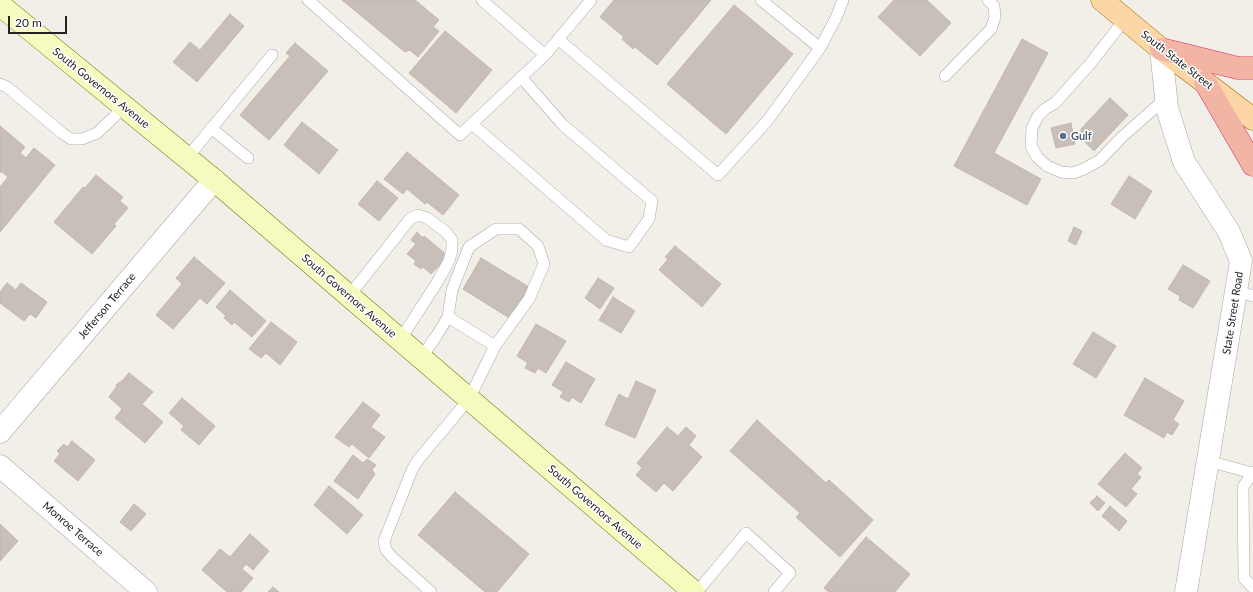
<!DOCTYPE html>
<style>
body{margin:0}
#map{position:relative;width:1253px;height:592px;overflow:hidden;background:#f2efe9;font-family:Lato,sans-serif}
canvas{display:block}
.scale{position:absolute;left:8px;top:16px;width:59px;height:18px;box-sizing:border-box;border:2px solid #222;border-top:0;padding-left:5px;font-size:12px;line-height:14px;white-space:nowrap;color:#222;-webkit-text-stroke:3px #fff;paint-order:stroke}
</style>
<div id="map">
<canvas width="1253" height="592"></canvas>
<div class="scale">20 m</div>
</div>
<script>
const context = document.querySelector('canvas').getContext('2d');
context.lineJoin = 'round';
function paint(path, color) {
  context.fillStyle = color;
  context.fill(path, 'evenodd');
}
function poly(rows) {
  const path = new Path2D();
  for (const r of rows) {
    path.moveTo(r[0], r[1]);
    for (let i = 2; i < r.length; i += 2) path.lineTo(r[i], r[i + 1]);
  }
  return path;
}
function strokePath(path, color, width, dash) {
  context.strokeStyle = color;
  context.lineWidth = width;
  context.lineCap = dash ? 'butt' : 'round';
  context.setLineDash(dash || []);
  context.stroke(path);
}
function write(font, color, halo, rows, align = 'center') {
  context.font = font + ' Lato,sans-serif';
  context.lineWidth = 3;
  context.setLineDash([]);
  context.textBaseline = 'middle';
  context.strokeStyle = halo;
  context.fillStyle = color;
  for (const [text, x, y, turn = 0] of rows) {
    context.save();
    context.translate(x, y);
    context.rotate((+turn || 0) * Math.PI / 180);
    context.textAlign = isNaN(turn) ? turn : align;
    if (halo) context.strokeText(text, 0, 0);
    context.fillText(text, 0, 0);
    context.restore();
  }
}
const building = poly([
 [342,0,415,0,439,20,433,27,439,31,418,57,410,50,405,52,342,0],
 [614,0,711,0,657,65,635,47,633,49,622,39,624,37,600,17,614,0],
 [894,0,927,0,951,23,920,56,878,17,894,0],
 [734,5,793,54,726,134,667,84,734,5],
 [230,14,244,26,197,82,173,62,190,42,200,50,230,14],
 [445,31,492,70,456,113,409,73,445,31],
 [1022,39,1048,53,994,153,1041,179,1027,205,954,166,1022,39],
 [295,43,328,71,269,140,240,115,290,56,286,53,295,43],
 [1110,98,1128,115,1094,151,1081,138,1081,129,1110,98],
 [302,122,338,150,319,174,284,145,302,122],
 [1071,123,1075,144,1056,148,1051,128,1071,123],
 [0,126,25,147,20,153,26,158,34,148,55,165,0,232,0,187,8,177,1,171,0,173,0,126],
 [407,152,459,195,443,215,427,202,425,204,407,189,403,194,384,179,407,152],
 [96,175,123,197,120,201,128,208,114,224,116,226,92,254,54,222,83,187,85,188,96,175],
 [1129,176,1152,191,1135,219,1111,204,1129,176],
 [377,181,398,198,379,221,358,204,377,181],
 [1074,227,1082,231,1076,245,1068,241,1074,227],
 [417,232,423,238,424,236,448,256,431,274,423,267,421,269,414,264,416,261,407,254,416,244,411,240,417,232],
 [675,246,721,284,702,307,659,270,668,259,665,257,675,246],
 [194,257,225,283,207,304,200,298,173,329,156,315,182,284,176,278,194,257],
 [481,258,529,287,511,319,463,289,481,258],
 [1183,265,1210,281,1193,308,1179,300,1180,296,1168,289,1183,265],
 [598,278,614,288,600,309,585,298,598,278],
 [7,283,16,290,21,283,47,302,36,318,30,314,24,321,0,303,0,292,7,283],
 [230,290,266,321,252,337,234,322,232,325,224,318,226,316,216,307,230,290],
 [613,297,635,311,621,333,599,320,613,297],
 [271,322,297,342,280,365,266,353,261,358,249,349,271,322],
 [536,324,566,341,546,373,538,368,535,373,525,368,528,363,517,356,536,324],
 [1093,332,1116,346,1096,378,1073,364,1093,332],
 [566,362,595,379,581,403,572,397,569,402,560,397,563,392,552,385,566,362],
 [129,373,153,392,142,404,163,422,145,443,115,418,122,409,109,397,117,386,116,385,120,382,121,382,129,373],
 [1145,378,1184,401,1173,420,1179,424,1172,435,1167,432,1164,438,1124,415,1145,378],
 [636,381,656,390,635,438,605,425,619,394,628,399,636,381],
 [182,398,215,426,199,445,181,430,184,426,169,413,182,398],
 [363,402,380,415,371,427,385,437,369,458,352,444,349,447,335,437,363,402],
 [757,420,826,483,829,480,873,520,840,557,796,517,800,513,730,451,757,420],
 [667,427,678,436,686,427,696,436,689,445,702,457,673,491,664,483,656,492,636,475,642,468,637,463,667,427],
 [72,441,95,460,78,481,54,461,60,454,57,451,64,444,67,447,72,441],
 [1125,453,1142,468,1137,474,1141,477,1131,489,1137,494,1126,507,1098,484,1125,453],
 [353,455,363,463,367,459,376,465,372,470,375,474,358,499,334,481,353,455],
 [329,486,363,515,347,534,314,505,329,486],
 [455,492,529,554,497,592,485,592,418,535,455,492],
 [1097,496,1105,503,1098,511,1090,503,1097,496],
 [134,504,146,514,131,531,120,522,134,504],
 [1110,506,1127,521,1119,531,1102,516,1110,506],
 [0,524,18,541,0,561,0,524],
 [250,534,269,551,253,570,246,564,242,569,253,578,241,592,227,592,202,570,220,549,230,557,250,534],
 [866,537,910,574,895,592,829,592,824,588,866,537],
 [273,587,279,592,268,592,273,587]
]);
const service = poly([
 [308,0,460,135,545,55],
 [482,0,545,55,591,0],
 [761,0,820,48,836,18,843,0],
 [1125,19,1090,64,1055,103,1045,109,1038,116,1032,128,1031,146,1037,157,1047,166,1061,172,1073,173,1084,169,1100,160,1122,137,1166,98],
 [558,39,718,175,768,120,820,48],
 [945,76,991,29,995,17,994,6,988,0],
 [0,84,7,87,62,133,71,139,82,139,97,133,113,118,123,106],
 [472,124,606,240,629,247,649,219,652,201,563,125,521,77],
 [211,128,248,158],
 [187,158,272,55],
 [1236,291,1253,296],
 [349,296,410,219,418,215,427,218,446,232,452,240,452,250,449,261,438,281,400,340],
 [448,317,495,346],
 [421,358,437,335,448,317,452,290,469,247,496,229,519,229,538,246,544,264,529,299,495,346,469,399,418,460,412,470,384,541,386,550,393,558,431,592],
 [1208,461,1252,473],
 [1253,472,1243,487,1244,578,1253,588],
 [697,592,746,533,790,573,774,592]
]);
const minor = poly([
 [1161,49,1167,108,1184,162,1229,232,1241,261,1186,592],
 [0,432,214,180],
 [0,466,146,592]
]);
const secondary = poly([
 [0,5,214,180,694,592]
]);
const primary = poly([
 [1102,0,1161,49,1253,119]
]);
const trunk = poly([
 [1161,49,1238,68,1253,68],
 [1205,82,1253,165]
]);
const markers = [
 [1063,136,4,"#5c6f8a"]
];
const streetNames = [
 ["South State Street",1177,60,38],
 ["South Governors Avenue",101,88,39],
 ["South Governors Avenue",349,296,41],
 ["Jefferson Terrace",107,306,-50],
 ["State Street Road",1233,313,-81],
 ["South Governors Avenue",595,507,41],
 ["Monroe Terrace",73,529,41]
];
const serviceNames = [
 ["Gulf",1071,136]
];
paint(building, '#c7bfb8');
strokePath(building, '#c4b6ab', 1);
strokePath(service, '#a9a9a9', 12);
strokePath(minor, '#a9a9a9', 23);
strokePath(secondary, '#707d05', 23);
strokePath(primary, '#a06b00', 23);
strokePath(trunk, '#dc2a67', 23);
strokePath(service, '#fff', 11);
strokePath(minor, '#fff', 22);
strokePath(secondary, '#f7fabf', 22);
strokePath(primary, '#fcd6a4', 22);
strokePath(trunk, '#f2b4a3', 22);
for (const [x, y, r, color] of markers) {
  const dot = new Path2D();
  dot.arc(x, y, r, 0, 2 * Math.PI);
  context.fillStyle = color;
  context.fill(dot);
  strokePath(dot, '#fff', 1.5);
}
write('11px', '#222', '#fff', streetNames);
write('bold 11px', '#4e5e75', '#fff', serviceNames, 'left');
</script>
